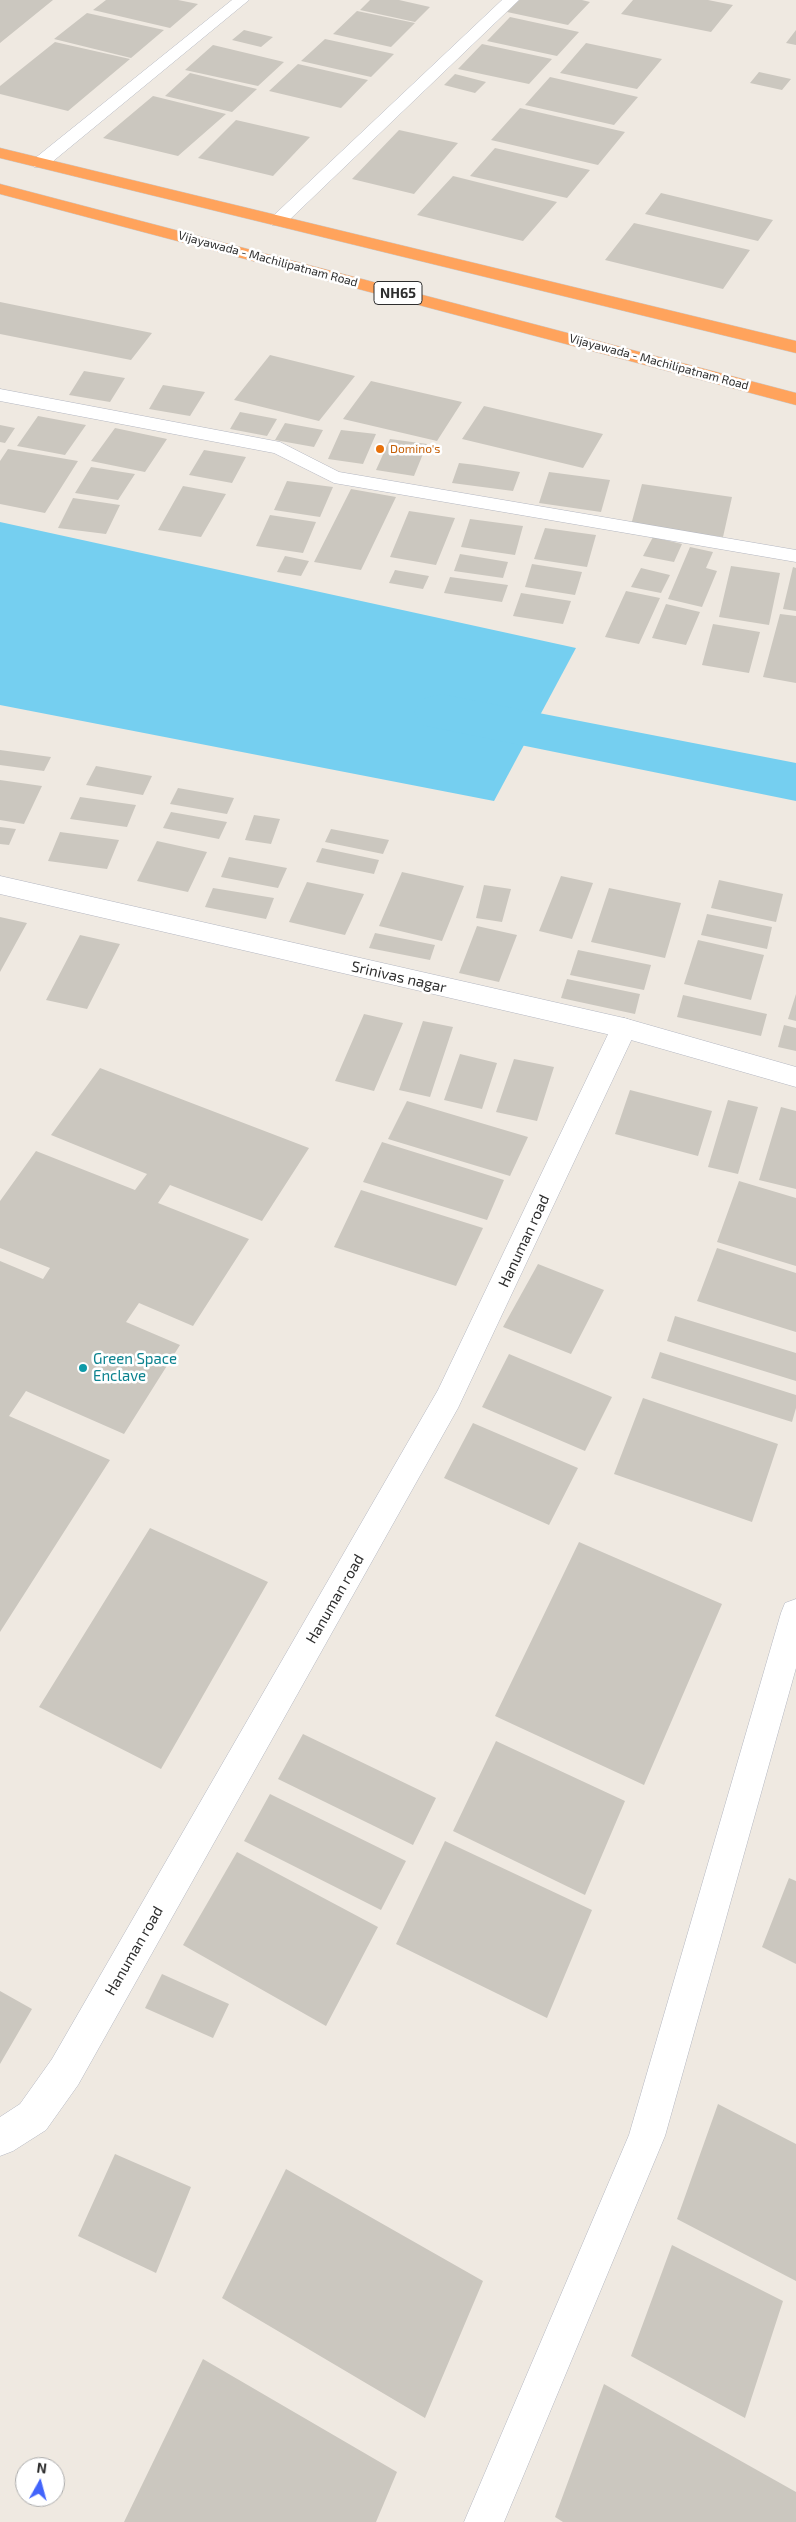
<!DOCTYPE html>
<style>
body{margin:0}
#map{position:relative;width:796px;height:2522px;overflow:hidden;background:#efe9e1;font-family:"Exo 2",sans-serif}
canvas{display:block}
.north{position:absolute;left:15px;top:2457px;width:50px;height:50px;box-sizing:border-box;background:#fff;border:1px solid #ababab;border-radius:50%;rotate:7deg;font-size:14px;font-weight:700;line-height:20px;text-align:center;color:#2e2e2e}
.north::after{content:'';display:block;margin:auto;width:18px;height:22px;background:#4264fb;clip-path:polygon(50% 0,100% 100%,50% 72%,0 100%)}
</style>
<div id="map">
<canvas width="796" height="2522"></canvas>
<div class="north">N</div>
</div>
<script>
const context = document.querySelector('canvas').getContext('2d');
context.lineJoin = 'round';
function paint(path, color) {
  context.fillStyle = color;
  context.fill(path, 'evenodd');
}
function poly(rows) {
  const path = new Path2D();
  for (const r of rows) {
    path.moveTo(r[0], r[1]);
    for (let i = 2; i < r.length; i += 2) path.lineTo(r[i], r[i + 1]);
  }
  return path;
}
function strokePath(path, color, width, dash) {
  context.strokeStyle = color;
  context.lineWidth = width;
  context.lineCap = dash ? 'butt' : 'round';
  context.setLineDash(dash || []);
  context.stroke(path);
}
function write(font, color, halo, rows, align = 'center') {
  context.font = font + ' "Exo 2",sans-serif';
  context.lineWidth = 5;
  context.setLineDash([]);
  context.textBaseline = 'middle';
  context.strokeStyle = halo;
  context.fillStyle = color;
  for (const [text, x, y, turn = 0] of rows) {
    context.save();
    context.translate(x, y);
    context.rotate((+turn || 0) * Math.PI / 180);
    context.textAlign = isNaN(turn) ? turn : align;
    if (halo) context.strokeText(text, 0, 0);
    context.fillText(text, 0, 0);
    context.restore();
  }
}
const water = poly([
 [0,522,576,648,494,801,0,705]
]);
const canal = poly([
 [441,694,796,763,796,801,422,725,414,712,422,699,441,694]
]);
const building = poly([
 [0,0,53,0,0,43],
 [106,0,178,0,198,4,170,28,93,10],
 [370,0,399,0,430,7,415,22,360,10],
 [519,0,582,0,590,2,568,25,507,12],
 [633,0,708,0,733,5,711,32,621,14],
 [357,11,415,23,391,47,333,34],
 [87,13,164,30,131,58,54,39],
 [510,17,579,32,557,56,487,41],
 [244,30,273,37,261,47,232,40],
 [796,30,796,45,786,43],
 [325,39,394,54,371,77,301,61],
 [55,42,130,59,68,111,0,94,0,86],
 [586,43,662,59,637,89,560,73],
 [482,44,552,59,529,84,458,69],
 [213,45,284,62,258,86,185,70],
 [298,64,368,80,341,108,269,91],
 [759,72,791,79,782,90,750,83],
 [190,73,257,89,232,112,165,96],
 [455,74,486,82,475,93,444,85],
 [550,77,638,97,614,125,525,105],
 [153,96,226,114,178,156,103,138],
 [520,108,625,132,598,165,491,140],
 [236,120,310,137,273,176,198,158],
 [399,130,458,143,414,194,352,179],
 [495,148,590,170,567,198,470,176],
 [453,176,557,202,523,241,417,215],
 [661,193,773,220,758,241,645,214],
 [634,223,750,250,723,289,605,260],
 [0,302,152,333,131,360,0,334],
 [270,355,355,376,319,421,234,400],
 [84,371,125,378,110,402,69,395],
 [371,381,462,402,437,441,343,419],
 [163,385,205,392,190,416,149,409],
 [484,406,603,434,583,468,462,439],
 [240,412,277,419,267,436,230,429],
 [38,416,86,425,65,455,17,446],
 [285,423,323,430,314,447,275,440],
 [0,425,15,428,5,443,0,442],
 [115,428,167,439,145,472,91,461],
 [341,430,376,434,363,464,328,459],
 [390,439,427,444,414,476,376,470],
 [8,449,78,461,45,513,0,504,0,461],
 [204,450,246,457,232,483,189,475],
 [459,463,476,465,520,472,513,491,452,483],
 [91,467,135,474,118,500,75,493],
 [549,472,610,480,601,512,539,503],
 [287,481,333,487,320,517,274,510],
 [642,484,732,497,723,537,631,525],
 [183,486,226,494,201,537,158,530],
 [351,489,396,497,361,570,314,562],
 [73,498,120,505,106,534,58,528],
 [409,511,455,518,436,565,390,557],
 [270,515,316,522,303,553,256,546],
 [470,519,523,526,515,555,461,547],
 [545,528,596,535,587,567,534,559],
 [653,537,682,544,674,562,643,556],
 [690,547,713,552,706,568,717,571,702,607,668,599],
 [460,554,508,562,503,578,454,571],
 [285,556,309,561,301,576,277,572],
 [532,564,582,572,575,595,525,587],
 [731,566,780,573,769,625,719,617],
 [793,567,796,568,796,611,783,609],
 [641,568,670,575,661,593,631,587],
 [395,570,429,576,423,589,389,583],
 [450,577,508,585,502,602,444,593],
 [626,591,660,598,639,644,605,637],
 [521,593,571,601,563,624,513,616],
 [666,604,700,612,686,645,652,638],
 [780,614,796,616,796,683,763,677],
 [713,624,760,632,749,673,702,665],
 [0,750,51,757,44,771,0,765],
 [96,766,152,776,143,795,86,785],
 [0,780,42,786,24,824,0,820],
 [178,788,234,798,227,814,170,804],
 [80,797,136,805,127,827,70,819],
 [171,812,227,822,219,839,163,828],
 [254,815,280,819,271,844,245,840],
 [0,827,16,829,9,845,0,844],
 [331,829,389,840,383,854,325,842],
 [60,832,119,840,107,869,48,861],
 [157,841,207,852,188,892,137,881],
 [322,848,379,860,374,874,316,862],
 [229,857,287,868,278,888,221,877],
 [402,872,464,886,442,941,379,926],
 [561,876,593,883,572,939,539,931],
 [719,880,783,894,776,922,711,908],
 [307,882,364,894,345,935,289,922],
 [484,885,511,889,502,922,476,918],
 [213,888,274,898,266,919,205,907],
 [609,888,681,903,665,958,591,942],
 [707,914,772,927,767,949,701,935],
 [0,917,27,923,0,972],
 [477,926,517,935,499,982,459,973],
 [375,933,435,945,430,960,369,948],
 [80,935,120,944,87,1009,46,1000],
 [698,940,764,955,751,1000,684,984],
 [578,950,651,965,644,990,570,975],
 [567,979,640,994,635,1014,561,998],
 [796,994,796,1021,788,1019],
 [683,995,767,1014,761,1036,677,1017],
 [364,1014,403,1023,374,1091,335,1081],
 [423,1021,453,1027,430,1097,399,1090],
 [784,1025,796,1028,796,1051,778,1047],
 [460,1054,497,1063,482,1109,444,1100],
 [514,1059,554,1067,537,1121,496,1112],
 [100,1068,309,1148,262,1221,170,1185,158,1203,249,1239,193,1326,139,1303,126,1322,180,1345,124,1434,26,1391,9,1416,110,1460,0,1632,0,1261,43,1279,50,1268,0,1248,0,1201,36,1151,135,1190,147,1174,51,1135],
 [630,1090,712,1111,698,1156,615,1134],
 [728,1100,758,1107,738,1174,708,1167],
 [407,1101,528,1137,510,1176,388,1139],
 [781,1107,796,1111,796,1189,759,1180],
 [382,1142,504,1180,487,1220,363,1182],
 [739,1181,796,1198,796,1266,717,1242],
 [361,1190,483,1228,456,1286,334,1247],
 [717,1248,796,1273,796,1332,697,1301],
 [538,1264,604,1290,571,1354,503,1327],
 [675,1316,796,1353,796,1381,667,1341],
 [660,1352,796,1395,796,1408,792,1422,651,1378],
 [509,1354,612,1397,585,1451,482,1407],
 [643,1398,778,1444,752,1522,614,1474],
 [473,1423,578,1468,549,1525,444,1478],
 [150,1528,268,1582,161,1769,39,1707],
 [579,1542,722,1604,644,1785,495,1716],
 [303,1734,436,1798,413,1845,278,1779],
 [496,1741,625,1801,585,1895,453,1831],
 [270,1794,406,1861,381,1910,244,1841],
 [445,1841,592,1910,547,2018,396,1944],
 [237,1852,378,1927,326,2026,183,1945],
 [789,1878,796,1881,796,1964,762,1947],
 [162,1974,229,2004,213,2038,145,2008],
 [0,1991,32,2009,0,2064],
 [718,2104,796,2144,796,2281,677,2219],
 [115,2154,191,2187,156,2273,78,2236],
 [286,2169,483,2281,425,2418,222,2298],
 [672,2245,783,2301,745,2418,631,2356],
 [203,2359,397,2472,376,2522,124,2522],
 [604,2384,796,2492,796,2522,563,2522,555,2517]
]);
const street = poly([
 [232,0,249,0,46,167,34,167,32,163,34,159,232,0],
 [502,0,519,0,284,225,272,225,269,221,272,217,502,0],
 [0,389,280,442,339,472,796,550,796,562,334,483,274,453,0,401,0,389],
 [624,1018,633,1021,637,1028,458,1408,78,2085,46,2130,13,2151,0,2156,0,2117,20,2104,52,2059,438,1390,611,1028,615,1021,624,1018],
 [796,1599,796,1668,665,2136,504,2522,464,2522,629,2135,781,1613,785,1603,796,1599]
]);
const secondary = poly([
 [0,876,624,1018,796,1067,796,1087,624,1038,0,894,0,876]
]);
const highway = poly([
 [0,148,796,341,796,353,0,158,0,148],
 [0,184,796,393,796,405,0,194,0,184]
]);
const markers = [
 [380,449,5,"#e8710a"],
 [83,1368,5,"#0f9aa8"]
];
const farStreetnames = [
 ["Vijayawada - Machilipatnam Road",268,259,15],
 ["Vijayawada - Machilipatnam Road",659,362,15]
];
const farFoodnames = [
 ["Domino's",390,449]
];
const shields = [
 [398,293,48]
];
const shieldNames = [
 ["NH65",398,293]
];
const streetNames = [
 ["Srinivas nagar",399,977,13],
 ["Hanuman road",524,1241,-65],
 ["Hanuman road",335,1599,-60],
 ["Hanuman road",134,1951,-60]
];
const cultureNames = [
 ["Green Space",93,1359],
 ["Enclave",93,1376]
];
paint(water, '#75cff0');
paint(canal, '#75cff0');
paint(building, '#cbc7bf');
strokePath(street, '#b4b7c1', 1);
strokePath(secondary, '#b4b7c1', 1);
strokePath(highway, '#c9c9c9', 1);
paint(street, '#fff');
paint(secondary, '#fff');
paint(highway, '#ffa35c');
for (const [x, y, r, color] of markers) {
  const dot = new Path2D();
  dot.arc(x, y, r, 0, 2 * Math.PI);
  context.fillStyle = color;
  context.fill(dot);
  strokePath(dot, '#fff', 2);
}
write('12px', '#2e2e2e', '#fff', farStreetnames);
write('12px', '#c56008', '#fff', farFoodnames, 'left');
for (const [x, y, w] of shields) {
  const box = new Path2D();
  box.roundRect(x - w / 2, y - 11.5, w, 23, 4);
  context.fillStyle = '#fff';
  context.fill(box);
  strokePath(box, '#2e2e2e', 1);
}
write('bold 14px', '#2e2e2e', null, shieldNames);
write('15px', '#2e2e2e', '#fff', streetNames);
write('15px', '#0d838f', '#fff', cultureNames, 'left');
</script>
